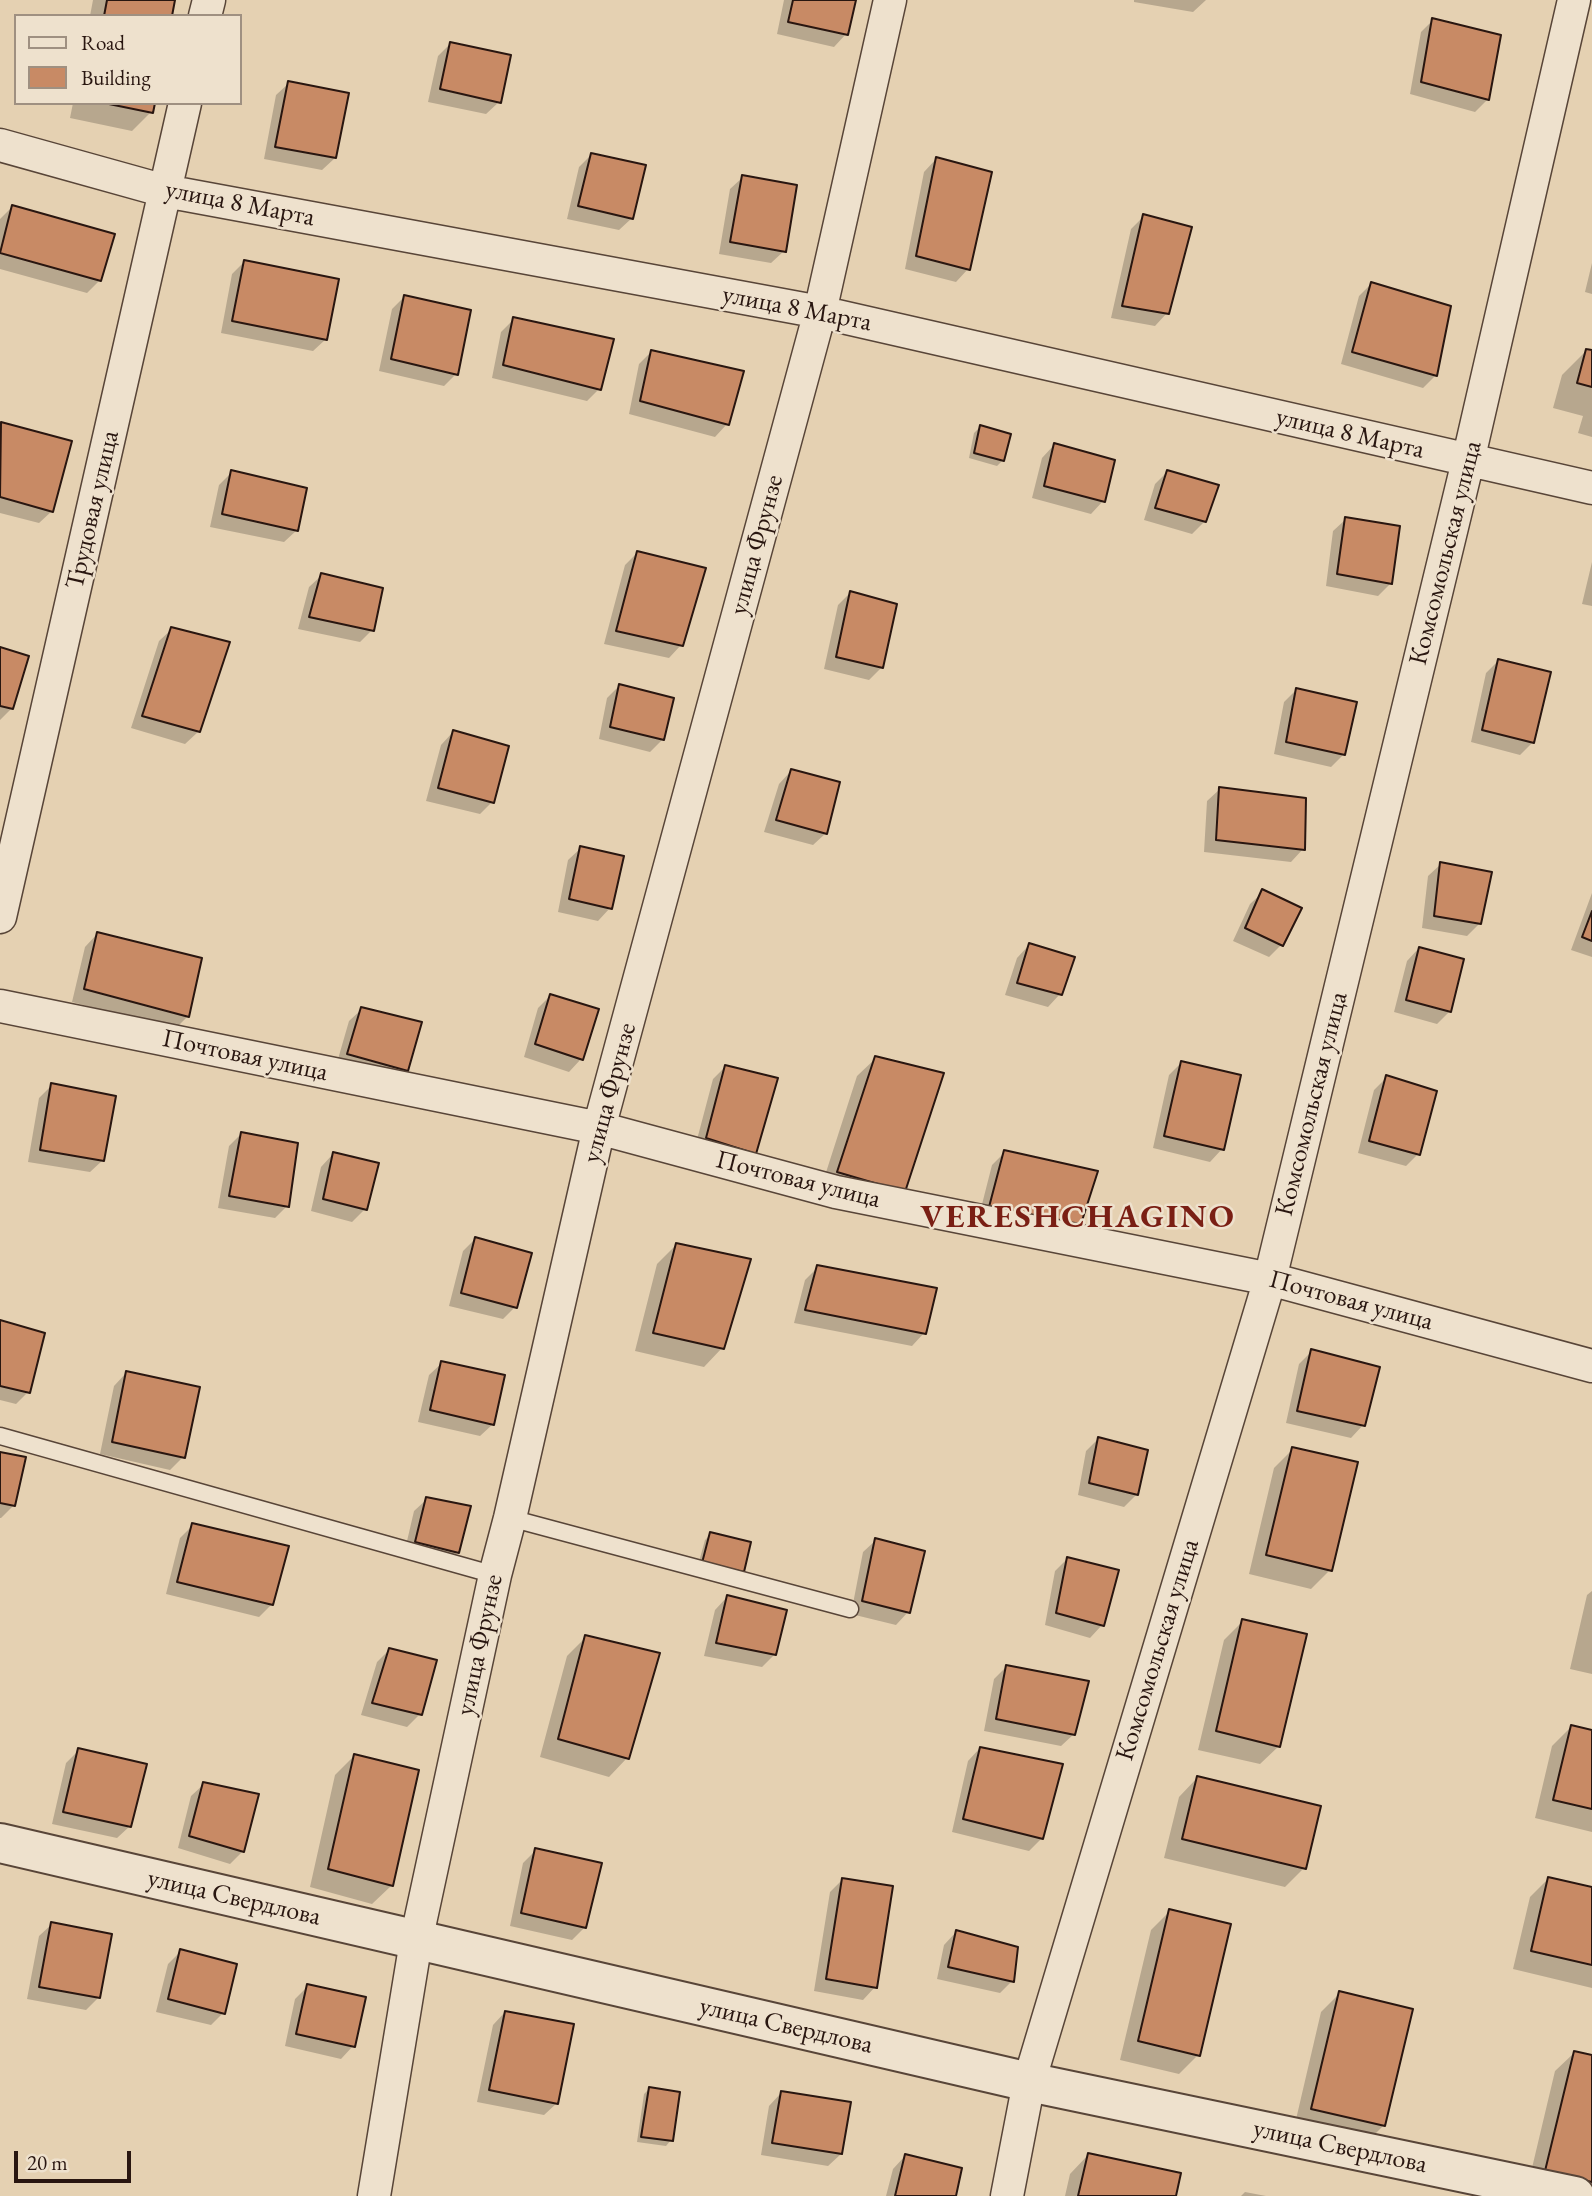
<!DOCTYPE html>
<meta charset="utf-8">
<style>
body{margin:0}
#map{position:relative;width:1592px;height:2196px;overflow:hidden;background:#e5d1b2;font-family:"EB Garamond",serif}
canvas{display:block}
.legend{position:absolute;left:14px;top:14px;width:228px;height:91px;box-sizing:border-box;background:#eee1cd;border:2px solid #9f9081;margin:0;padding:9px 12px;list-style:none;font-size:21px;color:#291610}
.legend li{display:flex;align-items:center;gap:14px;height:35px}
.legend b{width:35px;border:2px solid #9f9081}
.scale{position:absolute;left:14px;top:2151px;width:117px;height:32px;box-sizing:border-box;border:4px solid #291610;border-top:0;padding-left:9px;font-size:21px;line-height:24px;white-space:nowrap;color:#291610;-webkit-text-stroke:5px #eee1cd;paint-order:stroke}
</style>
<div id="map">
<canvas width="1592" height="2196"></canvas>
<ul class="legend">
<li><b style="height:9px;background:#eee1cd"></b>Road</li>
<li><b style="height:19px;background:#c88a65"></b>Building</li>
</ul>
<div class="scale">20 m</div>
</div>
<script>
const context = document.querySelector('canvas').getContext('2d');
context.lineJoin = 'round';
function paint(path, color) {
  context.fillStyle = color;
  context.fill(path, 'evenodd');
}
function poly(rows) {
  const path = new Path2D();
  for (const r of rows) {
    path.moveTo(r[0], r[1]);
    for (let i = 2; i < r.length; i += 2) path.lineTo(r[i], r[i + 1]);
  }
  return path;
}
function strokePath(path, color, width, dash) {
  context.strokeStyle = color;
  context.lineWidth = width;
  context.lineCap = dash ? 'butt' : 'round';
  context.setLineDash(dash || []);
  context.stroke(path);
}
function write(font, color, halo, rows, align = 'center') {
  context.font = font + ' "EB Garamond",serif';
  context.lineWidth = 5;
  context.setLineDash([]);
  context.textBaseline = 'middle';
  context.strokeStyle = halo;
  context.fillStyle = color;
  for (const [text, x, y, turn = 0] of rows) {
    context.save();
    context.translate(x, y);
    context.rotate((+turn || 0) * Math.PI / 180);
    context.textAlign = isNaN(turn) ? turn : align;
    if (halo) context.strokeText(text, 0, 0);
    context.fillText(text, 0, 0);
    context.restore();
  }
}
const shadow = poly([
 [93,0,173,0,170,16,90,16],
 [784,0,854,0,846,34,834,47,777,34],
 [1134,0,1206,0,1193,12,1134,2],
 [1433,20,1488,99,1475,112,1410,94,1421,32],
 [451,43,499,102,486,114,428,102,438,56],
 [289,83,335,158,322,170,264,159,276,95],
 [73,103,153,103,151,112,132,131,70,118],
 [592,154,632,218,619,230,567,219,579,167],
 [936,159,968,269,956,282,905,269,924,172],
 [743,177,784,251,771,263,719,254,730,189],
 [12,207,100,280,87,293,0,269,0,219],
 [1144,216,1167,313,1155,326,1111,318,1131,229],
 [245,261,326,339,313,351,221,333,232,274],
 [1592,263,1592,294,1585,292],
 [1371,284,1449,307,1435,376,1423,388,1341,364,1359,296],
 [404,297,456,374,444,386,379,371,392,309],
 [514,319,599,389,587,401,492,378,501,332],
 [652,351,727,424,715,437,629,414,639,364],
 [1586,351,1592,352,1592,437,1578,433,1583,416,1553,408,1562,375],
 [2,424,52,511,39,523,0,513,0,425],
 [980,427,1003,460,997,466,969,458,974,433],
 [1054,445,1103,501,1091,514,1032,498,1042,458],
 [232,472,297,530,284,542,210,527,219,485],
 [1167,472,1205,521,1192,534,1144,520,1155,484],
 [1346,519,1391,583,1378,596,1326,586,1333,531],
 [638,552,681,645,669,658,604,644,625,565],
 [1592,562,1592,606,1582,604],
 [322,575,372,630,360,642,298,629,309,587],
 [850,593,882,667,869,680,824,669,838,605],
 [172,629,228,644,198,732,185,744,131,728,159,641],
 [0,649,11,709,0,720],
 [1498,661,1533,742,1520,755,1471,742,1486,673],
 [619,686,663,739,650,752,599,739,607,698],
 [1296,690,1343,755,1331,767,1274,754,1284,702],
 [453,732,492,802,480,814,426,801,441,745],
 [791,771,826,833,813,845,764,832,779,784],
 [1220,789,1303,849,1291,862,1204,852,1207,801],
 [581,848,610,908,598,921,558,912,568,860],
 [1441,864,1480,923,1467,936,1422,928,1428,876],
 [1263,892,1281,945,1269,957,1233,941,1250,904],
 [1592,893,1592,957,1571,950],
 [97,934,200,960,187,1017,175,1029,72,1002,85,947],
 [1029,945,1060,994,1048,1007,1005,995,1017,958],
 [1419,948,1450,1011,1437,1024,1394,1012,1407,961],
 [550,996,581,1059,569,1072,524,1057,538,1008],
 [362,1009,406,1070,394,1083,336,1066,349,1021],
 [876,1058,903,1191,820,1191,857,1076],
 [1181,1063,1222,1149,1210,1162,1153,1148,1169,1075],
 [725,1067,755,1153,742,1166,694,1151,713,1079],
 [1387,1077,1418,1154,1406,1166,1358,1153,1374,1090],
 [52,1085,103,1160,90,1172,28,1162,39,1098],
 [241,1134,287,1206,275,1218,218,1208,229,1146],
 [1005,1152,1095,1172,978,1220,992,1165],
 [333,1154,365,1209,352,1222,311,1211,321,1167],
 [475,1239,515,1307,503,1319,449,1306,463,1251],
 [676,1245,722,1348,704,1367,635,1351,657,1264],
 [818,1267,924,1333,912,1346,794,1323,805,1280],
 [0,1321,28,1392,16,1404,0,1400],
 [1312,1351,1363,1425,1351,1438,1286,1423,1299,1364],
 [442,1363,493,1424,480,1436,418,1422,429,1375],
 [126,1373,183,1457,170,1470,100,1454,114,1386],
 [1099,1438,1137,1494,1124,1507,1078,1495,1086,1451],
 [1293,1449,1330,1570,1311,1589,1249,1574,1274,1468],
 [0,1454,14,1505,1,1518,0,1518],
 [427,1499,458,1552,445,1564,404,1554,414,1511],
 [193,1525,272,1604,259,1617,166,1594,180,1538],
 [711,1534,742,1572,736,1577,697,1569,705,1540],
 [876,1540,908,1612,896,1625,851,1614,863,1552],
 [1067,1559,1102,1625,1090,1638,1045,1625,1055,1571],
 [1592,1591,1592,1674,1570,1669,1587,1595],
 [727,1597,775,1654,762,1667,704,1656,715,1610],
 [1243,1621,1279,1746,1260,1764,1198,1750,1224,1640],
 [586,1637,627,1758,609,1777,540,1757,567,1656],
 [389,1650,420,1714,407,1727,361,1715,377,1662],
 [1006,1667,1074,1734,1061,1746,984,1731,994,1679],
 [1571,1727,1592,1732,1592,1832,1535,1818,1552,1746],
 [980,1748,1042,1838,1029,1851,952,1832,968,1761],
 [79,1750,130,1826,117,1838,52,1824,66,1763],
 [354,1756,417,1771,391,1886,372,1904,310,1887,335,1775],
 [1197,1778,1304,1868,1285,1887,1164,1858,1179,1797],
 [204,1784,243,1851,230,1864,178,1848,191,1796],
 [536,1850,584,1928,572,1940,510,1926,523,1863],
 [1549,1878,1592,1889,1592,1988,1513,1969,1530,1897],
 [842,1880,875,1987,863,2000,814,1991,830,1892],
 [1170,1911,1198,2055,1179,2074,1120,2060,1151,1930],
 [52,1924,99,1997,86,2010,27,1999,39,1936],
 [956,1932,1012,1981,1000,1993,937,1979,944,1945],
 [181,1951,223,2013,211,2025,156,2012,168,1964],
 [308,1986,353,2046,341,2059,285,2046,295,1999],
 [1340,1993,1384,2125,1365,2144,1294,2128,1321,2012],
 [505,2012,557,2103,544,2115,477,2102,493,2025],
 [1574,2053,1592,2057,1592,2196,1527,2189,1555,2071],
 [649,2089,671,2140,666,2146,637,2142,644,2094],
 [781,2093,841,2154,828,2166,761,2155,769,2106],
 [1088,2155,1174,2196,1065,2196,1070,2174],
 [905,2156,954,2196,886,2196,893,2169],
 [1245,2192,1266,2196,1241,2196]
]);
const building = poly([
 [107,0,175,0,172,16,104,16,107,0],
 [793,0,856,0,848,35,788,22,793,0],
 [1432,18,1501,35,1489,100,1421,82,1432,18],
 [450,42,511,55,501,103,440,89,450,42],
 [288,81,349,93,336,158,275,147,288,81],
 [104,103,155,103,153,113,104,103],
 [591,153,646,165,633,219,578,206,591,153],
 [936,157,992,172,970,270,916,256,936,157],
 [742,175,797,185,786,252,730,242,742,175],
 [12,205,115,234,101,281,0,253,12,205],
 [1143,214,1192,227,1169,314,1122,306,1143,214],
 [244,260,339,279,327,340,232,321,244,260],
 [1371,282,1451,306,1437,376,1352,352,1371,282],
 [404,295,471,310,458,375,391,359,404,295],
 [513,317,614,339,601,390,503,365,513,317],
 [1586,349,1592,350,1592,387,1577,383,1586,349],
 [651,350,744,371,729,425,640,401,651,350],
 [1,422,72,441,53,512,0,497,1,422],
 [980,425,1011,434,1004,461,974,453,980,425],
 [1054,443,1115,460,1105,502,1044,486,1054,443],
 [231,470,307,488,298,531,222,514,231,470],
 [1167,470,1219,485,1206,522,1155,508,1167,470],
 [1345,517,1400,526,1392,584,1337,574,1345,517],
 [637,551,706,568,683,646,616,631,637,551],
 [321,573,383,588,374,631,309,617,321,573],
 [850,591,897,604,883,668,836,657,850,591],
 [171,627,230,642,200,732,142,716,171,627],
 [0,647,29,656,13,709,0,706,0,647],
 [1498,659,1551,672,1534,743,1482,730,1498,659],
 [619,684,674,698,664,740,610,727,619,684],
 [1296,688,1357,702,1345,755,1286,742,1296,688],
 [453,730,509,746,494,803,438,788,453,730],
 [791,769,840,782,827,834,776,820,791,769],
 [1219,787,1306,798,1305,850,1216,840,1219,787],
 [580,846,624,856,612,909,569,899,580,846],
 [1440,862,1492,872,1481,924,1434,916,1440,862],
 [1262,889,1302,908,1283,946,1245,928,1262,889],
 [1592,911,1592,941,1582,937,1592,911],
 [97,932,202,958,189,1017,84,989,97,932],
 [1029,943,1075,957,1062,995,1017,983,1029,943],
 [1419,947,1464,959,1451,1012,1406,1000,1419,947],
 [550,994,599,1009,583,1060,535,1044,550,994],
 [361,1007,422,1022,408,1071,347,1054,361,1007],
 [875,1056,944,1073,905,1192,837,1172,875,1056],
 [1181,1061,1241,1075,1224,1150,1164,1136,1181,1061],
 [725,1065,778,1078,756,1154,706,1138,725,1065],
 [1386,1075,1437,1091,1420,1155,1369,1141,1386,1075],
 [51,1083,116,1096,104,1161,40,1150,51,1083],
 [241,1132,298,1143,289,1207,229,1196,241,1132],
 [1004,1150,1098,1171,1080,1227,989,1207,1004,1150],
 [333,1152,379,1163,367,1210,323,1199,333,1152],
 [475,1237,532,1253,517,1308,461,1293,475,1237],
 [676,1243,751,1259,724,1349,653,1333,676,1243],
 [817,1265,937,1288,926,1334,805,1310,817,1265],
 [0,1320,45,1333,30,1393,0,1386,0,1320],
 [1311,1349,1380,1367,1365,1426,1297,1411,1311,1349],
 [441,1361,505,1375,494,1425,430,1410,441,1361],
 [126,1371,200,1387,185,1458,112,1442,126,1371],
 [1098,1437,1148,1450,1138,1495,1089,1483,1098,1437],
 [1292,1447,1358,1462,1332,1571,1266,1555,1292,1447],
 [0,1452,26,1457,15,1506,0,1503,0,1452],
 [426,1497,471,1506,459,1553,415,1542,426,1497],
 [192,1523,289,1546,273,1605,177,1582,192,1523],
 [710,1532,751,1542,744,1572,702,1563,710,1532],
 [875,1538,925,1551,910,1613,862,1601,875,1538],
 [1067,1557,1119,1570,1104,1626,1056,1613,1067,1557],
 [727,1595,787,1610,776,1655,716,1643,727,1595],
 [1242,1619,1307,1634,1280,1747,1216,1731,1242,1619],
 [585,1635,660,1653,629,1759,558,1739,585,1635],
 [389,1648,437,1660,422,1715,372,1703,389,1648],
 [1006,1665,1089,1681,1075,1735,996,1719,1006,1665],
 [1571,1725,1592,1730,1592,1809,1553,1800,1571,1725],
 [980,1747,1063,1764,1043,1839,963,1819,980,1747],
 [78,1748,147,1764,131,1827,63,1812,78,1748],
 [354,1754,419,1770,393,1886,328,1869,354,1754],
 [1197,1776,1321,1806,1306,1869,1182,1839,1197,1776],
 [203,1782,259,1794,244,1852,189,1836,203,1782],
 [535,1848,602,1863,586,1928,521,1913,535,1848],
 [1548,1877,1592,1887,1592,1965,1531,1951,1548,1877],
 [842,1878,893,1886,877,1988,826,1979,842,1878],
 [1169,1909,1231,1924,1200,2056,1138,2041,1169,1909],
 [51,1922,112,1934,100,1998,39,1987,51,1922],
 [956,1930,1018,1947,1014,1982,948,1967,956,1930],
 [180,1949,237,1964,225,2014,168,1999,180,1949],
 [307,1984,366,1997,355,2047,296,2034,307,1984],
 [1339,1991,1413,2009,1385,2126,1311,2109,1339,1991],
 [505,2011,574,2024,558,2104,489,2090,505,2011],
 [1574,2051,1592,2055,1592,2182,1545,2171,1574,2051],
 [649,2087,680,2092,673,2141,641,2137,649,2087],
 [781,2091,851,2102,842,2154,772,2143,781,2091],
 [1088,2153,1181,2173,1176,2196,1078,2196,1088,2153],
 [905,2154,962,2168,956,2196,895,2196,905,2154]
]);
const service = poly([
 [0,1436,495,1575],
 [510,1518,850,1609]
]);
const minor = poly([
 [205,16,209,0],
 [0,145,165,191,820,312,1592,488],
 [0,917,185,103],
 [0,1006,599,1128,836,1192,1270,1279,1592,1366],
 [374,2196,416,1941,495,1575,510,1518,599,1128,820,312,890,0],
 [1007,2196,1029,2082,1270,1279,1468,461,1574,0]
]);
const tertiary = poly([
 [0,1843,1029,2082,1575,2196]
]);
const streetNames = [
 ["улица 8 Марта",240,204,11],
 ["улица 8 Марта",797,309,11],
 ["улица 8 Марта",1350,434,13],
 ["Трудовая улица",93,510,-77],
 ["улица Фрунзе",757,545,-75],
 ["Комсомольская улица",1446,553,-76],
 ["Почтовая улица",245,1056,12],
 ["улица Фрунзе",610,1093,-75],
 ["Комсомольская улица",1312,1104,-76],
 ["Почтовая улица",798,1180,14],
 ["Почтовая улица",1351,1301,15],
 ["улица Фрунзе",480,1645,-78],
 ["Комсомольская улица",1158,1650,-73],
 ["улица Свердлова",234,1898,13],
 ["улица Свердлова",786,2026,13],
 ["улица Свердлова",1340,2147,12]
];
const districtNames = [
 ["VERESHCHAGINO",1078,1218]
];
paint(shadow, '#0003');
paint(building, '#c88a65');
strokePath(building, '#291610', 2);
strokePath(service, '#584538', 19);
strokePath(minor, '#584538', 35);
strokePath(tertiary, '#584538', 42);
strokePath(service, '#eee1cd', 16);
strokePath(minor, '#eee1cd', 32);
strokePath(tertiary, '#eee1cd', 38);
write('26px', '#291610', '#eee1cd', streetNames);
context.letterSpacing = '2px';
write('bold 33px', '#7a1f14', '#eee1cd', districtNames);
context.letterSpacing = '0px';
</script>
